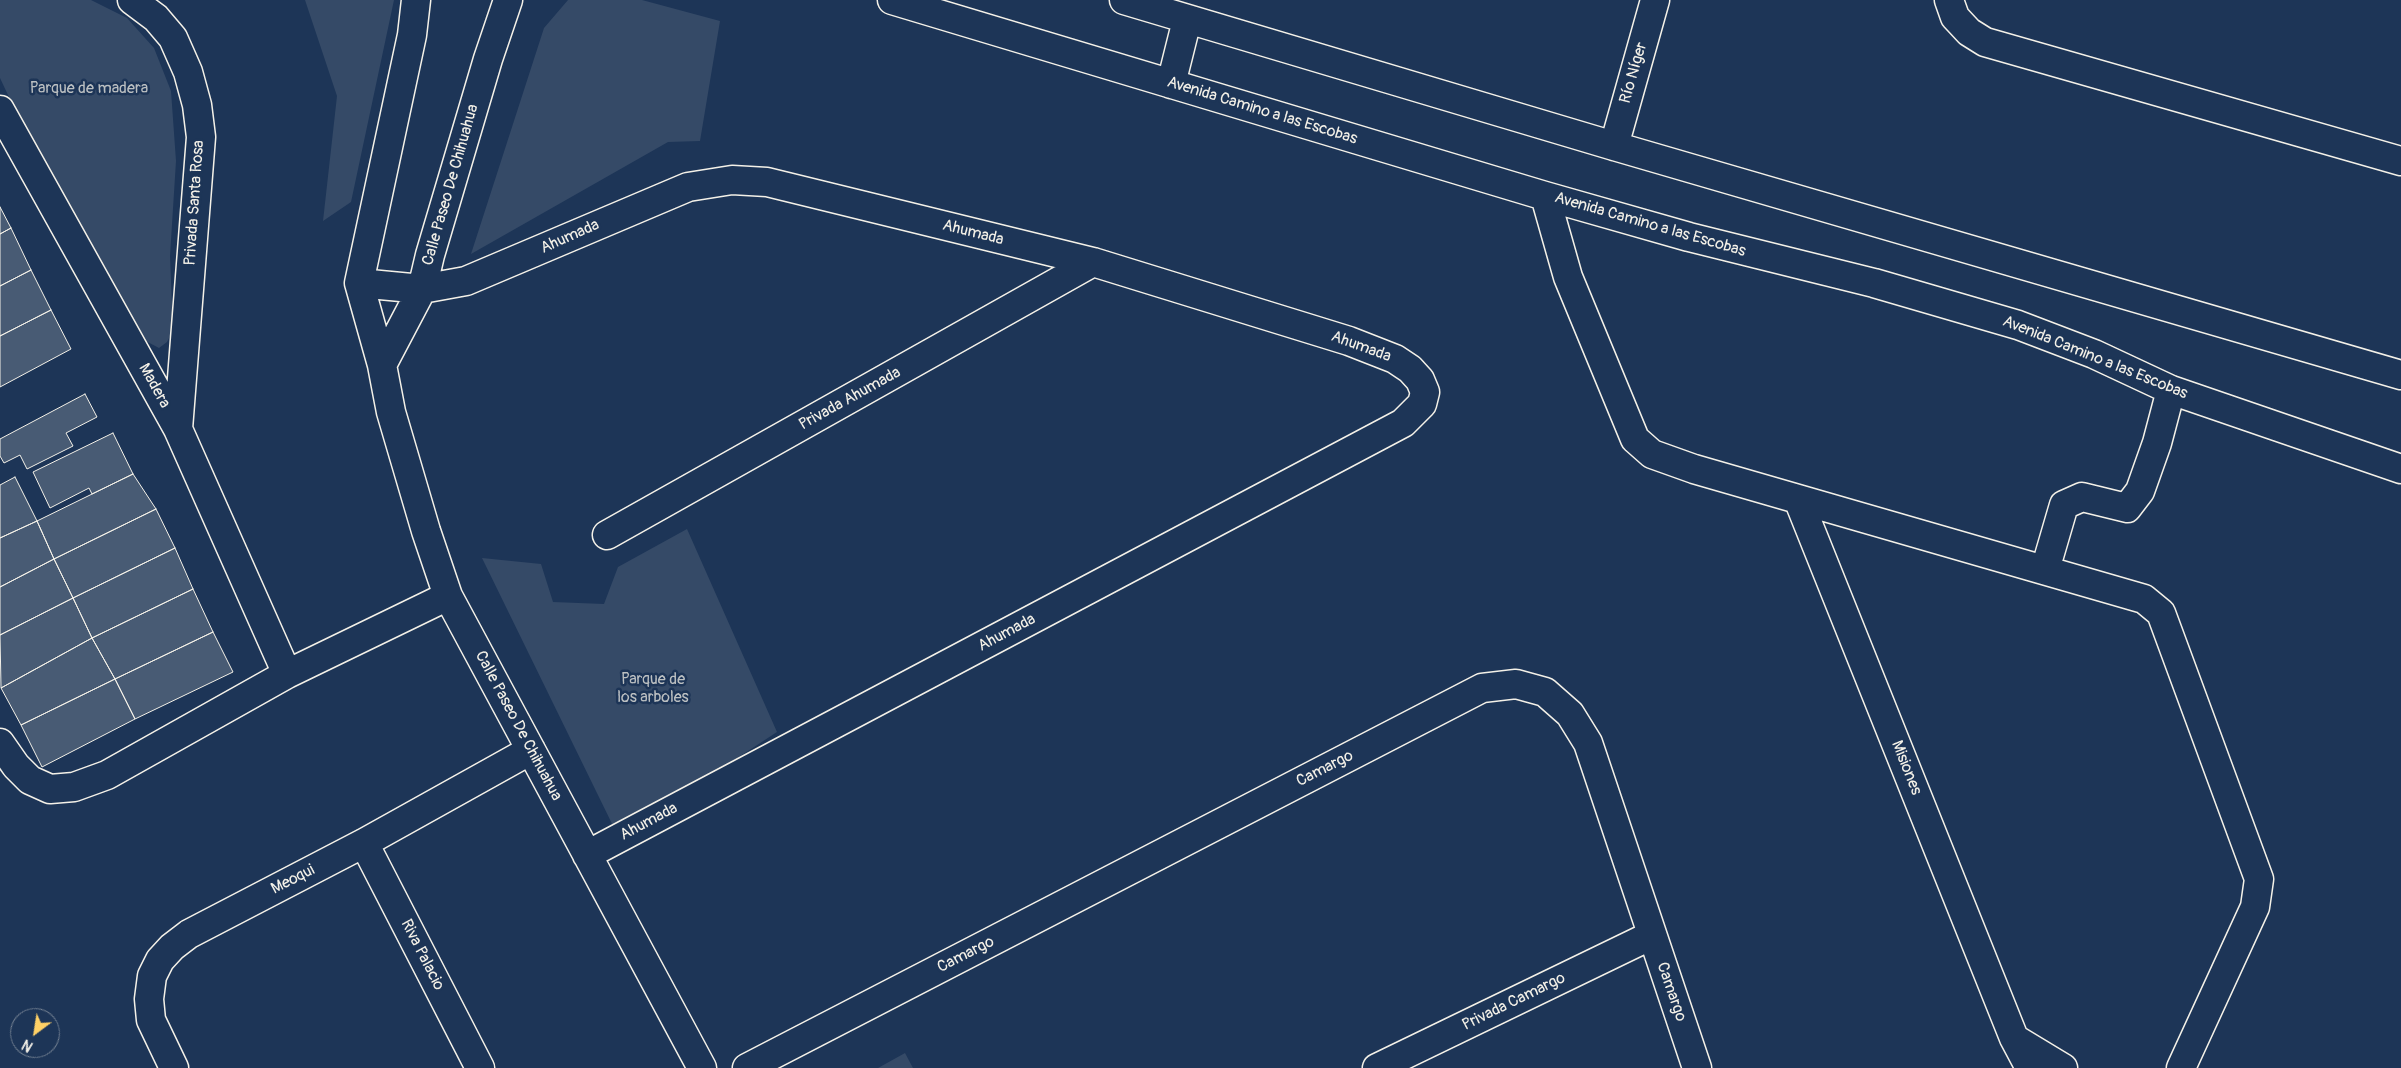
<!DOCTYPE html>
<meta charset="utf-8">
<style>
body{margin:0}
#map{position:relative;width:2401px;height:1068px;overflow:hidden;background:#1d3557;font-family:Pangolin,sans-serif}
canvas{display:block}
.north{position:absolute;left:10px;top:1008px;width:50px;height:50px;box-sizing:border-box;background:#1d3557;border:1px solid #738091;border-radius:50%;rotate:211deg;font-size:14px;font-weight:700;line-height:20px;text-align:center;color:#f4f1e8}
.north::after{content:'';display:block;margin:auto;width:18px;height:22px;background:#ffd166;clip-path:polygon(50% 0,100% 100%,50% 72%,0 100%)}
</style>
<div id="map">
<canvas width="2401" height="1068"></canvas>
<div class="north">N</div>
</div>
<script>
const context = document.querySelector('canvas').getContext('2d');
context.lineJoin = 'round';
function paint(path, color) {
  context.fillStyle = color;
  context.fill(path, 'evenodd');
}
function poly(rows) {
  const path = new Path2D();
  for (const r of rows) {
    path.moveTo(r[0], r[1]);
    for (let i = 2; i < r.length; i += 2) path.lineTo(r[i], r[i + 1]);
  }
  return path;
}
function strokePath(path, color, width, dash) {
  context.strokeStyle = color;
  context.lineWidth = width;
  context.lineCap = dash ? 'butt' : 'round';
  context.setLineDash(dash || []);
  context.stroke(path);
}
function write(font, color, halo, rows, align = 'center') {
  context.font = font + ' Pangolin,sans-serif';
  context.lineWidth = 5;
  context.setLineDash([]);
  context.textBaseline = 'middle';
  context.strokeStyle = halo;
  context.fillStyle = color;
  for (const [text, x, y, turn = 0] of rows) {
    context.save();
    context.translate(x, y);
    context.rotate((+turn || 0) * Math.PI / 180);
    context.textAlign = isNaN(turn) ? turn : align;
    if (halo) context.strokeText(text, 0, 0);
    context.fillText(text, 0, 0);
    context.restore();
  }
}
const green = poly([
 [0,0,91,0,127,18,154,48,171,91,176,161,170,256,173,330,167,342,159,348,140,338,30,142,0,78],
 [305,0,394,0,351,202,323,221,337,96],
 [568,0,642,0,720,21,700,141,668,142,471,254,544,28],
 [687,529,777,732,618,836,482,558,541,564,553,602,604,604,618,567],
 [905,1053,913,1068,878,1068]
]);
const building = poly([
 [0,207,11,228,0,234,0,207],
 [11,228,31,270,0,286,0,234,11,228],
 [31,270,51,310,0,336,0,286,31,270],
 [51,310,71,349,0,387,0,336,51,310],
 [85,394,97,417,66,433,73,446,27,469,20,455,4,463,0,456,0,439,85,394],
 [113,433,133,474,92,494,89,488,50,508,33,472,113,433],
 [133,474,156,509,54,559,37,521,133,474],
 [15,477,37,521,0,538,0,485,15,477],
 [156,509,175,548,73,598,54,559,156,509],
 [37,521,54,559,0,587,0,538,37,521],
 [175,548,193,589,92,638,73,598,175,548],
 [54,559,73,598,0,635,0,587,54,559],
 [193,589,213,632,115,679,92,638,193,589],
 [73,598,92,638,1,688,0,635,73,598],
 [213,632,233,672,135,719,115,679,213,632],
 [92,638,115,679,21,725,1,688,92,638],
 [115,679,135,719,42,767,21,725,115,679]
]);
const minor = poly([
 [132,0,156,18,173,38,188,72,197,105,201,137,178,429],
 [416,0,412,35,359,283,382,365,391,412,426,531,448,596,702,1068],
 [892,0,1545,196,1689,237,1874,283,2018,325,2094,354,2171,390,2401,469],
 [1124,0,1614,146,2401,375],
 [1949,0,1955,17,1969,32,1985,42,2401,161],
 [1171,84,1187,20],
 [0,110,178,429,287,674],
 [1614,146,1655,0],
 [1545,196,1568,277,1635,439,1652,454,1694,469,2144,599,2161,613,2259,879,2255,907,2181,1068],
 [359,283,422,289,466,281,688,187,732,180,767,182,1093,262,1349,341,1395,359,1410,369,1420,380,1425,392,1422,404,1403,423,587,855],
 [382,365,422,289,430,255,488,59,508,0],
 [1798,499,2014,1038,2030,1068],
 [607,535,1093,262],
 [2045,570,2064,505,2082,497,2127,508,2140,491,2157,443,2171,390],
 [0,743,16,766,30,780,50,789,74,787,107,775,287,674,448,596],
 [364,843,480,1068],
 [2015,1039,2063,1068],
 [174,1068,151,1020,149,999,152,976,160,960,172,947,189,934,364,843,531,750],
 [747,1068,1482,688,1516,684,1545,692,1570,714,1588,743,1697,1068],
 [1377,1068,1652,935]
]);
const streetNames = [
 ["Río Níger",1634,73,-74],
 ["Avenida Camino a las Escobas",1262,111,17],
 ["Calle Paseo De Chihuahua",451,185,-74],
 ["Privada Santa Rosa",195,203,-86],
 ["Avenida Camino a las Escobas",1650,225,16],
 ["Ahumada",973,233,14],
 ["Ahumada",570,237,-24],
 ["Ahumada",1361,347,20],
 ["Avenida Camino a las Escobas",2095,358,22],
 ["Madera",154,386,61],
 ["Privada Ahumada",850,399,-29],
 ["Ahumada",1007,633,-28],
 ["Calle Paseo De Chihuahua",518,726,62],
 ["Misiones",1906,768,68],
 ["Camargo",1325,769,-27],
 ["Ahumada",649,822,-28],
 ["Meoqui",293,880,-27],
 ["Riva Palacio",422,955,63],
 ["Camargo",966,955,-27],
 ["Camargo",1671,992,71],
 ["Privada Camargo",1514,1002,-26]
];
const parkNames = [
 ["Parque de madera",89,89],
 ["Parque de",653,680],
 ["los arboles",653,698]
];
paint(green, '#354a67');
paint(building, '#485b74');
strokePath(building, '#f4f1e8', 1);
strokePath(minor, '#f4f1e8', 31);
strokePath(minor, '#1d3557', 28);
write('16px', '#f4f1e8', '#1d3557', streetNames);
write('16px', '#bbbfc1', '#1d3557', parkNames);
</script>
